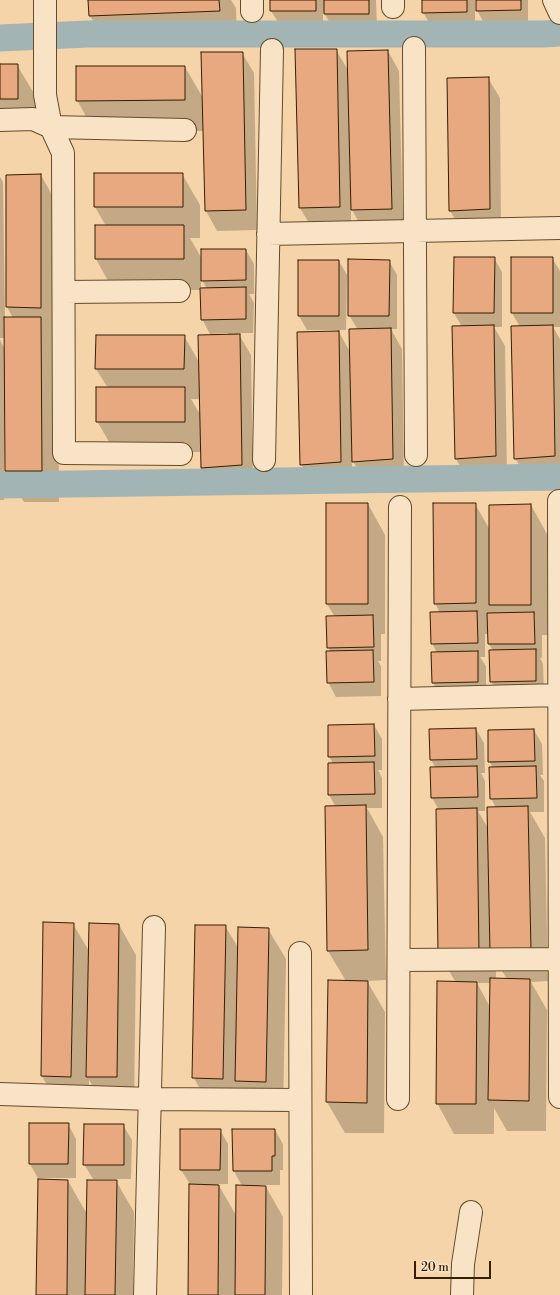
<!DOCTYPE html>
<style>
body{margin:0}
#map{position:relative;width:560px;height:1295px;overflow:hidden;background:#f4d4a8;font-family:"Libre Bodoni",serif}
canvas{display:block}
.scale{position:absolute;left:414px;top:1261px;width:77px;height:18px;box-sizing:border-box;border:2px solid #341f00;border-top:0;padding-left:5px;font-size:12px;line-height:14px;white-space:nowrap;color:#341f00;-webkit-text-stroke:3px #f8e3c6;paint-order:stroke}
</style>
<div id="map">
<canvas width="560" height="1295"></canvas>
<div class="scale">20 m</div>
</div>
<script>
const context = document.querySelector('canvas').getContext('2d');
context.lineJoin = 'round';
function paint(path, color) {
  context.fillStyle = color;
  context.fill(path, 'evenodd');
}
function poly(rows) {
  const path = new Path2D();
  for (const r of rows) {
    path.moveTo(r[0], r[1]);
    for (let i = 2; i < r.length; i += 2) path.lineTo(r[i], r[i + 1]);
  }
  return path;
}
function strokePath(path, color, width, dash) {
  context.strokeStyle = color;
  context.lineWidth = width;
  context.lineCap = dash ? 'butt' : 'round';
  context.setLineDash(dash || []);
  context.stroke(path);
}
const shadow = poly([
 [89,0,231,0,236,8,237,42,108,46,90,16],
 [271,0,376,0,377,28,333,28,323,11,323,25,280,25,271,11],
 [423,0,475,0,475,26,431,26,423,12],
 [477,0,528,0,528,24,485,25,477,10],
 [336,50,348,70,388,51,399,71,403,229,363,230,351,208,351,227,312,228,300,208],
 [242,53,254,73,257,230,217,231,206,211,204,131,94,131,77,100,185,67,203,98],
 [0,65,17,65,35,95,35,129,0,130],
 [488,78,500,98,501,229,462,231,450,211],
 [182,174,200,205,200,238,190,238,202,259,246,250,254,264,254,294,249,294,254,303,253,333,238,333,251,355,253,485,214,488,202,468,202,452,115,452,97,421,108,388,96,369,184,336,199,362,228,335,228,333,210,334,202,319,201,290,113,290,96,259,106,226,95,207],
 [201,278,207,289,201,289],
 [191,399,200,399,201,416],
 [41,175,58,206,58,338,52,338,58,348,59,502,24,502,6,471,6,415,4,415,4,500,0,500,0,340,5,349,5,338,0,338,0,177,3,182,5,318,13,318,7,307,7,176],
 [494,258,502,272,502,327,494,327,505,346,507,476,468,479,456,459,462,327,454,313],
 [552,258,560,271,560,327,553,327,560,339,560,476,527,478,515,458,520,327,512,313],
 [339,261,347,275,346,330,338,330,350,352,358,330,349,315,389,261,397,275,397,329,391,329,402,349,404,479,365,482,352,459,352,482,313,484,301,464,337,332,337,330,307,330,299,316],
 [368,504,385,535,385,634,381,634,381,661,378,661,381,666,381,696,336,697,328,682,331,652,328,647,335,617,327,604],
 [475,504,490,530,531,505,548,536,548,635,542,635,542,658,540,658,543,664,544,695,499,696,491,681,493,651,489,644,489,634,485,634,485,657,480,657,486,666,486,696,441,697,433,683,432,653,437,653,432,643,440,613,435,603],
 [374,725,382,739,382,770,378,770,382,778,382,808,367,808,383,837,386,980,367,981,385,1012,384,1133,345,1133,327,1102,329,981,346,981,328,951,336,807,329,795,333,764,329,756],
 [476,729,484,743,485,773,481,773,485,781,485,811,478,811,489,830,496,808,491,798,493,768,489,761,534,730,542,744,543,775,540,775,544,781,544,812,530,812,545,838,548,981,531,982,547,1010,546,1131,507,1131,494,1108,494,1134,454,1134,437,1103,456,983,439,953,439,810,432,798,436,768,431,760,431,730],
 [496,961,507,979,496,979],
 [477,983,491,983,490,1007],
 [44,923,73,924,89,951,119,925,136,955,134,1108,105,1107,89,1080,89,1107,59,1107,42,1076],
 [196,926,225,926,239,949,268,929,286,959,283,1112,254,1111,240,1088,240,1109,211,1109,194,1078],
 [68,1124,76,1139,76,1178,38,1178,30,1164],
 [123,1125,132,1140,131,1179,93,1179,84,1164],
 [220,1130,228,1144,228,1184,218,1184,237,1217,242,1186,234,1171,275,1130,283,1144,283,1170,280,1170,280,1185,260,1185,260,1187,266,1187,283,1217,282,1295,189,1295,190,1184,181,1170],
 [68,1181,87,1214,116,1181,134,1212,133,1295,37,1295]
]);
const canal = poly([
 [0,38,88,34,544,34,560,33],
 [0,485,560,477]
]);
const building = poly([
 [88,0,219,0,220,11,89,16,88,0],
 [270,0,316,0,316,11,270,11,270,0],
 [324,0,369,0,369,14,324,14,324,0],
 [422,0,467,0,467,12,422,13,422,0],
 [476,0,521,0,521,10,476,11,476,0],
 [295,49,337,49,340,207,299,208,295,49],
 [388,50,392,209,351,210,347,51,388,50],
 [201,52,243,52,246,210,205,211,201,52],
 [0,64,18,64,18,99,0,99,0,64],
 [76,66,185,66,185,100,76,101,76,66],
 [489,77,490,209,449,211,447,78,489,77],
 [94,173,183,173,183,207,94,207,94,173],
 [41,174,41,308,6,307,6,175,41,174],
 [95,225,184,225,184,259,95,259,95,225],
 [201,249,246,249,246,280,201,281,201,249],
 [454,257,495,257,494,313,453,313,454,257],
 [511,257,553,257,553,313,511,313,511,257],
 [348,259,390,260,389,316,348,316,348,259],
 [298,260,339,260,339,316,298,316,298,260],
 [246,287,246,319,201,320,200,288,246,287],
 [4,317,41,317,42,471,5,471,4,317],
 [494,325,496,456,455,459,452,326,494,325],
 [553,325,555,456,514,459,511,326,553,325],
 [391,328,393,459,352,462,349,329,391,328],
 [339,331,341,462,300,465,297,332,339,331],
 [240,334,242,465,201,468,198,335,240,334],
 [96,335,185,335,184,369,95,369,96,335],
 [96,387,185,387,185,422,96,422,96,387],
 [326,503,368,503,368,604,326,604,326,503],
 [433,503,476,503,476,603,434,604,433,503],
 [531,504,531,605,489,605,489,505,531,504],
 [477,611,478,643,431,644,430,612,477,611],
 [534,612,535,644,488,644,487,613,534,612],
 [373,615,374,647,327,648,326,616,373,615],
 [536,649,536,681,490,682,489,650,536,649],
 [373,650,374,682,327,683,326,651,373,650],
 [478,651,478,682,432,683,431,652,478,651],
 [374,724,375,756,328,757,328,725,374,724],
 [476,728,477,759,430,760,429,729,476,728],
 [534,729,535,761,488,762,488,730,534,729],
 [374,762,375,794,328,795,328,763,374,762],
 [477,766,478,797,431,798,430,767,477,766],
 [536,766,537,798,490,799,489,767,536,766],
 [366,805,368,950,327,951,325,806,366,805],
 [528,806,531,951,490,952,487,807,528,806],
 [477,808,479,953,438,954,436,809,477,808],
 [43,922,74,923,71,1077,41,1076,43,922],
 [89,923,119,924,117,1077,86,1077,89,923],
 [195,925,226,925,223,1079,192,1078,195,925],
 [238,927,269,928,266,1082,235,1081,238,927],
 [490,978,530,979,529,1101,488,1100,490,978],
 [328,980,368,981,367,1103,326,1102,328,980],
 [437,981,477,982,476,1104,436,1104,437,981],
 [29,1123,69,1123,68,1164,29,1164,29,1123],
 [84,1124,124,1124,124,1165,83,1165,84,1124],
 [180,1129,221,1129,220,1170,180,1170,180,1129],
 [232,1129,275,1129,275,1156,272,1156,272,1171,233,1171,232,1129],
 [38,1179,68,1180,67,1295,36,1295,38,1179],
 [87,1180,117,1180,115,1295,85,1295,87,1180],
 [189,1184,219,1185,218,1295,188,1295,189,1184],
 [236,1185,266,1186,265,1295,235,1295,236,1185]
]);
const minor = poly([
 [45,0,45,95,51,127,63,153,64,453,181,454],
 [252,0,252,11],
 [554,0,560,13],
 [393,7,393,0],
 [414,48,416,455],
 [0,120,33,119,51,127,185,130],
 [268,234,560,228],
 [64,292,179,291],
 [264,460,272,50],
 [559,501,560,1097],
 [399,699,560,695],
 [300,953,301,1295],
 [399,960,560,959],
 [0,1094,150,1099,300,1100],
 [398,1099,400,507],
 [145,1295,154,927],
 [462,1295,463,1264,471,1212]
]);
paint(shadow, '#0003');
strokePath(canal, '#a2b5b4', 27);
paint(building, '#e8a880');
strokePath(building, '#341f00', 1);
strokePath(minor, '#644c2a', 24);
strokePath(minor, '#f8e3c6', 22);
</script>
